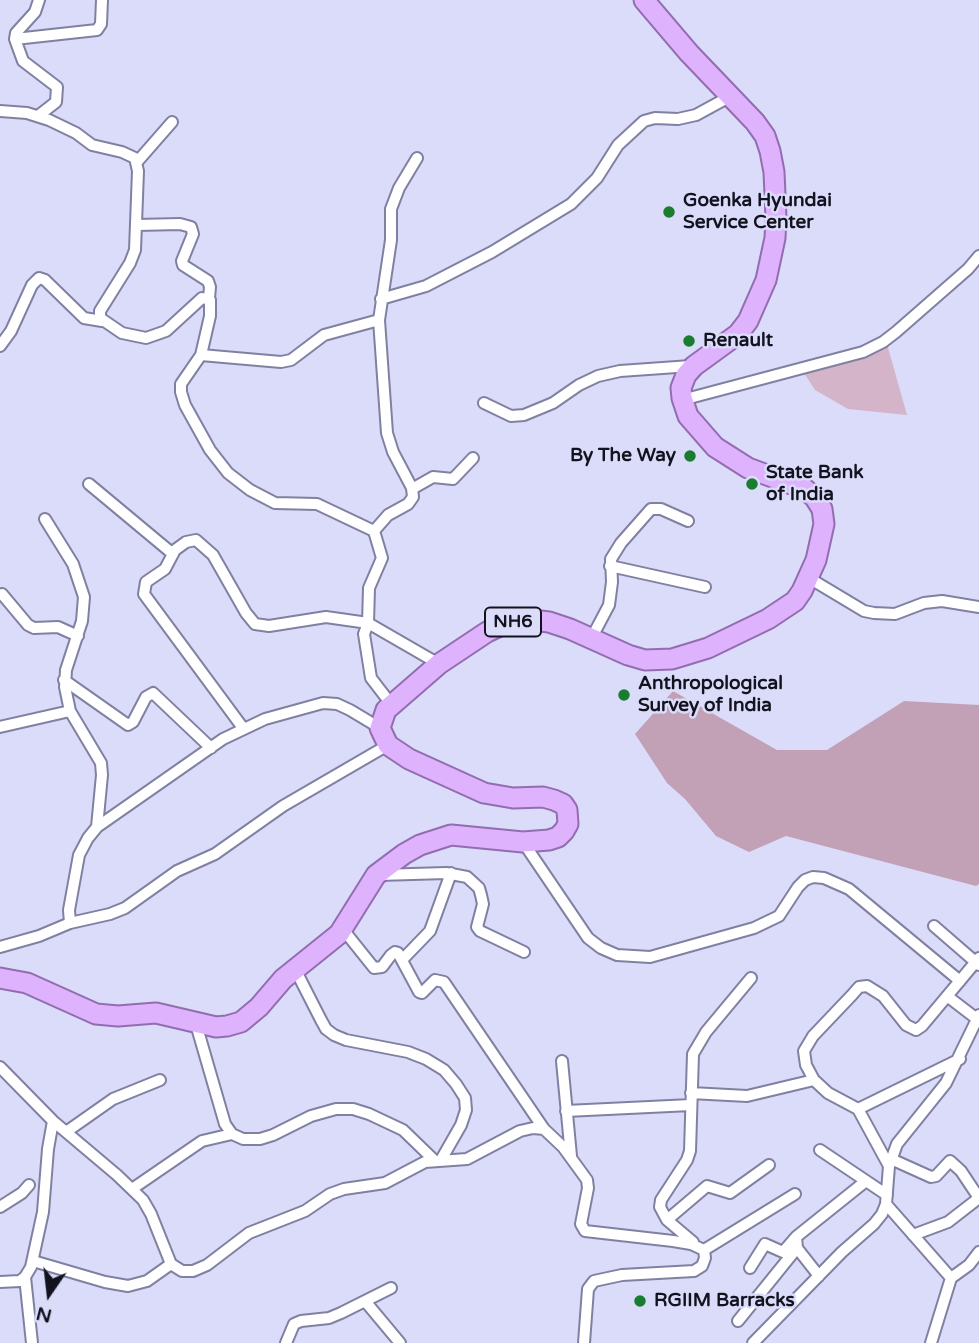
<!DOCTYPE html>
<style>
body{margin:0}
#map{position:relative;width:979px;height:1343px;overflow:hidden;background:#dbdcf9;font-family:"Varela Round",sans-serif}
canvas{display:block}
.north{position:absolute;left:14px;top:1259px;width:70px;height:70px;-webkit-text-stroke:5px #dbdcf9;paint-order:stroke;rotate:194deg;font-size:19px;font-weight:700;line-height:28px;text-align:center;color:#13131f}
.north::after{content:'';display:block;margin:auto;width:24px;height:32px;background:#13131f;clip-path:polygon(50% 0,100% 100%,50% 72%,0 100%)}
</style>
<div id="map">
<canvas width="979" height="1343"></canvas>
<div class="north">N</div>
</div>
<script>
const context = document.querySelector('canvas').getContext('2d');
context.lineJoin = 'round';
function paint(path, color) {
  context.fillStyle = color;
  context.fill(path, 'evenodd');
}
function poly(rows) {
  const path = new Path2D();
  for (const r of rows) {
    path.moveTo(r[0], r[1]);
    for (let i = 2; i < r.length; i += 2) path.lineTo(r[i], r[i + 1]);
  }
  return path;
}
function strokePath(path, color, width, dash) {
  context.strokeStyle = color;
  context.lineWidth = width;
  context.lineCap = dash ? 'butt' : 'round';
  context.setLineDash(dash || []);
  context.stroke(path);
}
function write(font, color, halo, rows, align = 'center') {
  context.font = font + ' "Varela Round",sans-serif';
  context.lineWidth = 5;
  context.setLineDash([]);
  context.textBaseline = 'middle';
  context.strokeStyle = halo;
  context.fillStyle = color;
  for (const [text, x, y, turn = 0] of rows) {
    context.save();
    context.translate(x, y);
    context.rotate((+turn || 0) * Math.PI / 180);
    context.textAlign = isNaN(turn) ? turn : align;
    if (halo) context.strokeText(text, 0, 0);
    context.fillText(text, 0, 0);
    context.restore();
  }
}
const green = poly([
 [887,344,907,415,848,409,815,390,802,370]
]);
const forest = poly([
 [673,691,777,750,827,750,904,701,979,705,979,884,976,886,786,836,749,852,716,836,685,799,667,783,635,734]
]);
const minor = poly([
 [15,39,97,30,101,24,102,0],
 [0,111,27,113,49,120,76,133,92,145,122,152,135,158,138,171,135,250,130,263,100,311,100,318,122,333,146,338,166,331,202,298,210,300,210,316,201,355,181,384,181,392,185,405,210,450,228,473,250,490,275,503,317,504,374,531,382,558,369,588,368,623,364,634,371,678,391,704],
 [38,116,56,102,57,87,23,61,15,39,16,33,35,12,39,0],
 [137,162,172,122],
 [137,225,180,224,191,227,193,234,182,261,183,265,208,281,210,287,209,298],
 [381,299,426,286,492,252,571,204,597,178,618,145,644,121,655,118,678,119,696,115,729,97],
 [0,346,11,331,32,285,39,278,45,280,84,318,102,321],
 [201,355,281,362,291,360,324,335,379,320],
 [682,400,863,352,883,342,896,332,968,269,979,256],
 [484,403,511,416,524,415,553,403,579,385,598,376,620,371,691,366],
 [89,484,173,554],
 [412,489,433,477,453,479,473,458],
 [45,519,73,564,84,597,82,621,66,670,65,687,70,711,101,763,102,775,97,827],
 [374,531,388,515,408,504,413,497,412,488,393,452,387,433,379,320,391,240,391,209,399,188,417,158],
 [610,566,705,587],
 [809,578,864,611,874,613,895,614,924,603,942,601,979,607],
 [2,594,28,625,34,628,58,627,78,636],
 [591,639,609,605,612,582,611,559,621,543,651,509,661,509,688,521],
 [64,680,128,725,133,722,146,697,153,693,211,748],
 [0,727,70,711],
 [243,728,144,594,146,582,165,569,175,550,186,542,196,540,213,555,246,613,255,624,269,626,326,617,368,623,439,664],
 [523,842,588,938,601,948,617,955,650,957,754,928,779,916,798,887,805,880,813,877,824,878,849,889,960,981],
 [379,875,446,873,467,877,479,888,481,895,483,904,477,927,480,931,524,952],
 [70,923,69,910,79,855,88,838,97,827,223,739,265,719,323,703,337,704,350,710,380,728],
 [934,926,979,965],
 [342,928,374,968,382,967,391,955,395,952,398,953,419,992,422,993,435,980,444,982,544,1129],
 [0,947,39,936,70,923,110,914,125,908,177,871,215,854,283,806,388,745],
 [402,960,430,931,451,873],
 [295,969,321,1020,326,1029,334,1035,346,1040,408,1052,426,1059,444,1070,456,1084,465,1098,466,1110,461,1125,441,1160],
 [947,996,977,1019],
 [196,1024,225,1124,232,1134,243,1139,260,1139,273,1135,311,1116,336,1109,353,1109,369,1114,403,1130,434,1160],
 [562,1061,571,1156],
 [0,1067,53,1121,117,1175,143,1200,151,1214,171,1264,182,1271,193,1271,207,1265,249,1233,305,1211,330,1194,344,1189,385,1183,425,1162,467,1159,520,1131,533,1128,544,1129,563,1147,587,1180,588,1188,581,1224,585,1231,673,1241,691,1244,704,1250,705,1258,702,1266,694,1271,622,1275,594,1281,588,1289,584,1343],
 [691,1093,747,1096,814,1080],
 [858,1109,960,1059],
 [566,1111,691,1105],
 [66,1132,113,1099,160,1080],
 [820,1150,887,1195],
 [891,1159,931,1177,936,1176,950,1161,961,1171,979,1198],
 [889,1166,858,1109,828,1093,814,1080,806,1065,804,1051,813,1036,852,995,859,987,867,986,883,996,906,1025,916,1030,922,1026,979,958],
 [132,1189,202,1141,232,1134],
 [886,1204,951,1278],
 [0,1207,22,1193,29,1185],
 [667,1220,707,1186,730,1193,769,1165],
 [913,1235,948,1222,979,1198],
 [693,1242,667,1220,660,1207,661,1200,687,1160,690,1151,693,1054,706,1032,751,978],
 [704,1250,795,1194],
 [33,1261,105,1282,128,1286,147,1281,171,1264],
 [750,1268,765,1244,783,1252,796,1237],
 [819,1276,797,1248,796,1237,866,1181],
 [25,1277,32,1343],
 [0,1282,20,1281,25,1277,31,1267,43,1212,48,1149,53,1121],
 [365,1301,400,1343],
 [738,1321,797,1248],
 [286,1343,294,1324,301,1321,329,1318,341,1313,391,1288],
 [753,1343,842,1252,874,1224,882,1214,886,1204,889,1166,897,1144,946,1083,979,1015],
 [931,1343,951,1278,969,1265,979,1252]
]);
const trunk = poly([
 [0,978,27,983,96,1014,118,1016,156,1013,216,1027,227,1026,241,1022,259,1007,283,979,339,934,376,875,404,854,420,845,451,835,523,842,549,840,558,837,564,831,568,824,567,810,563,804,554,800,543,797,513,798,484,793,409,759,388,745,380,728,386,710,439,664,487,632,502,625,532,620,549,622,570,629,628,655,645,660,672,659,708,648,768,619,795,601,802,591,816,560,824,524,822,509,815,498,805,489,748,468,715,447,688,416,682,398,681,388,686,375,694,366,738,334,748,321,766,280,775,238,776,218,774,172,770,151,765,136,755,122,689,53,644,0]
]);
const markers = [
 [669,212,7,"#1a7c2e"],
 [689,341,7,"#1a7c2e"],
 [690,456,7,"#1a7c2e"],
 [752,484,7,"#1a7c2e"],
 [624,695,7,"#1a7c2e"],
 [640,1301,7,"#1a7c2e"]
];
const shields = [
 [513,622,56]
];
const shieldNames = [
 ["NH6",513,622]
];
const poiNames = [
 ["Goenka Hyundai",683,201],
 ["Service Center",683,223],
 ["Renault",703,341],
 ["By The Way",676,456,"right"],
 ["State Bank",766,473],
 ["of India",766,495],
 ["Anthropological",638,684],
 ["Survey of India",638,706],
 ["RGIIM Barracks",654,1301]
];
paint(green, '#d4b4c9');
paint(forest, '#c2a0b6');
strokePath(minor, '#8081a2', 14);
strokePath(trunk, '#926daf', 23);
strokePath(minor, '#fff', 10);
strokePath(trunk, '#dfb2fe', 19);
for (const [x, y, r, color] of markers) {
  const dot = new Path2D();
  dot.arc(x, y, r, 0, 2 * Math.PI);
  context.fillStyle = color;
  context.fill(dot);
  strokePath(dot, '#dbdcf9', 2.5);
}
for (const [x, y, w] of shields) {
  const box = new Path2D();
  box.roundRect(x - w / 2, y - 14.5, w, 29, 5);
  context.fillStyle = '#dbdcf9';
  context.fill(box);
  strokePath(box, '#13131f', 2);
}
write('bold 18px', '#13131f', null, shieldNames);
write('bold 19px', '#13131f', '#dbdcf9', poiNames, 'left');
</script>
